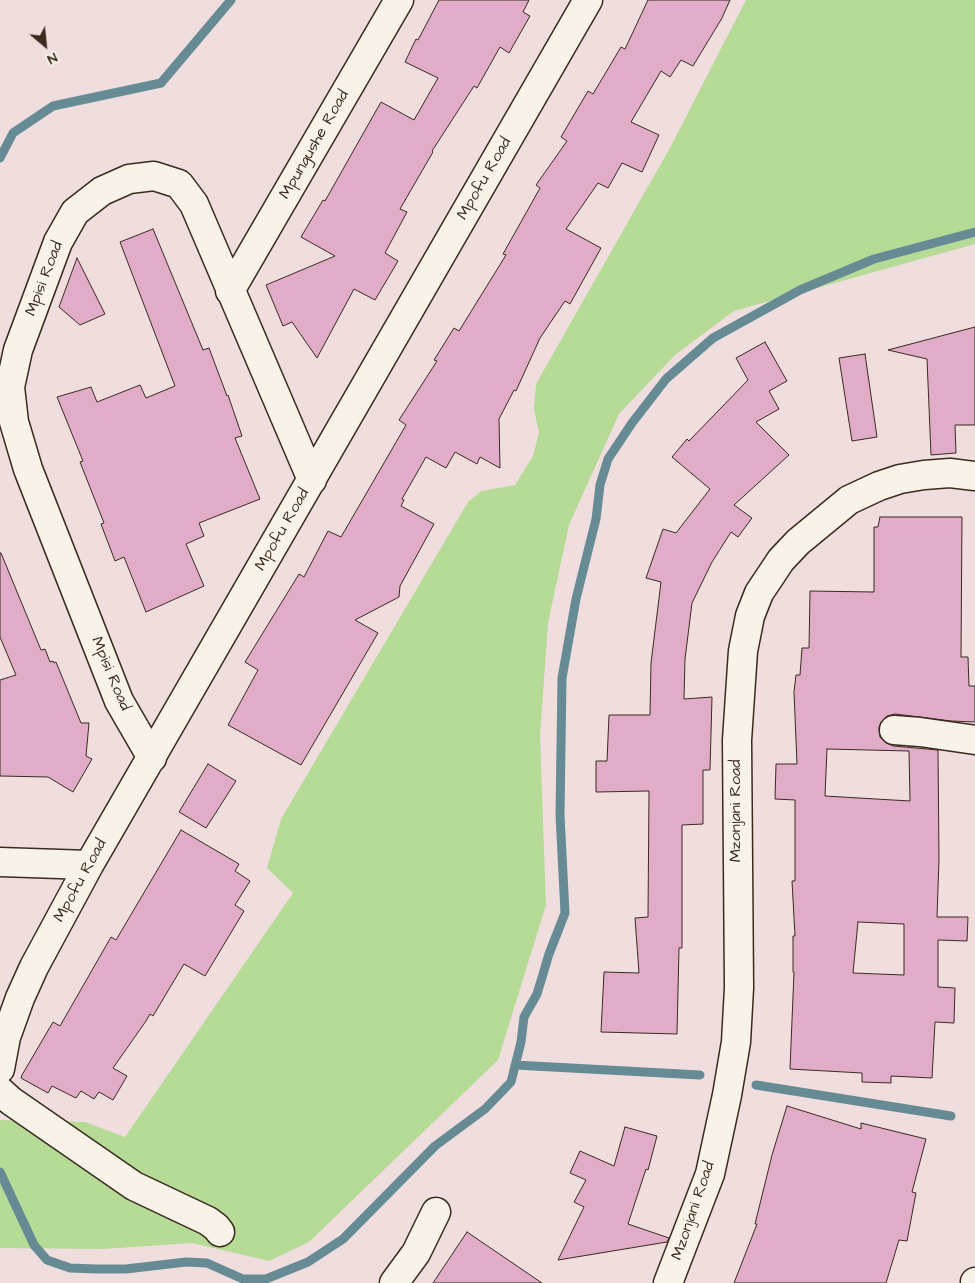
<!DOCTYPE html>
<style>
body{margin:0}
#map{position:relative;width:975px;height:1283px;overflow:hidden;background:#f0dede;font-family:"Architects Daughter",sans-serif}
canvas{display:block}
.north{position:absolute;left:20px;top:20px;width:50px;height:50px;-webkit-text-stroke:4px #f7f3e8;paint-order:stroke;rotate:152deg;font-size:14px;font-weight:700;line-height:20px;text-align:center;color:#3b2a1e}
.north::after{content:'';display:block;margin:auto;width:18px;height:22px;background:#3b2a1e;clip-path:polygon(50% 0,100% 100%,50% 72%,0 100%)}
</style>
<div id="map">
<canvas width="975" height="1283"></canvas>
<div class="north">N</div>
</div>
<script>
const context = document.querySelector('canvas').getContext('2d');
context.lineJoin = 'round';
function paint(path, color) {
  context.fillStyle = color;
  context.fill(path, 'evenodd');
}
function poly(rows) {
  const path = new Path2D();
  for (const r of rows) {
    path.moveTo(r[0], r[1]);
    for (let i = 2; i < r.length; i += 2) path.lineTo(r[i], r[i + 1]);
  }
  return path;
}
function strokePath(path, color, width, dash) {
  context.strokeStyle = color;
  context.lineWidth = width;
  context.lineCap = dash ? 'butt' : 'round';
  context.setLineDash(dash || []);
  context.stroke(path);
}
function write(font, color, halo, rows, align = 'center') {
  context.font = font + ' "Architects Daughter",sans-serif';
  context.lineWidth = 4;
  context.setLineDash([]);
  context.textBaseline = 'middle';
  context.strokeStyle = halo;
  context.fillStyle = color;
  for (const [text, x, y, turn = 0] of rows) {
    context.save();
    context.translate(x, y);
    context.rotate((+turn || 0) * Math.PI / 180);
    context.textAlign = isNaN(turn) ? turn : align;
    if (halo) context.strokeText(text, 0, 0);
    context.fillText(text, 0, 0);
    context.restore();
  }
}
const green = poly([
 [746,0,975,0,975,244,734,311,675,355,619,414,569,525,548,623,540,735,546,905,498,1060,309,1242,269,1261,192,1243,103,1249,0,1248,0,1120,85,1122,125,1137,293,893,267,868,281,819,468,502,481,491,515,485,533,456,539,433,534,409,536,384,671,146]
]);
const stream = poly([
 [0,158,13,133,53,106,161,83,231,0],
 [515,1065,700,1075],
 [756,1085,951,1116],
 [0,1172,34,1245,47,1260,70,1268,96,1269,126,1269,186,1262,207,1263,243,1279,266,1279,308,1262,343,1239,435,1146,485,1109,511,1082,521,1042,524,1017,537,994,549,954,565,913,560,815,562,678,576,599,596,519,600,485,608,459,632,423,666,379,713,338,800,290,874,259,975,232]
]);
const building = poly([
 [439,0,529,0,523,12,530,16,509,53,500,47,477,88,474,86,432,151,433,152,400,209,407,212,385,253,398,261,375,300,354,289,317,358,292,322,283,326,266,285,335,256,301,237,323,200,325,201,381,102,414,120,438,78,405,62,416,39,418,40,439,0],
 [648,0,730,0,722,18,693,66,681,60,670,77,661,71,631,122,659,135,642,172,622,163,608,188,598,183,566,229,601,248,570,304,565,301,540,338,516,391,514,390,499,419,500,468,480,457,477,464,455,452,446,468,426,457,402,499,404,500,401,506,434,524,400,586,399,597,355,620,378,633,301,765,228,725,258,670,245,662,299,574,304,577,328,531,341,537,406,425,399,420,437,361,434,360,454,328,459,331,506,255,503,254,540,188,536,185,567,141,561,137,588,91,593,94,621,47,625,49,648,0],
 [153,229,203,350,209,348,227,396,228,395,242,436,235,438,260,499,199,523,204,536,186,544,204,586,146,612,124,557,115,561,101,524,104,523,80,462,83,461,57,397,91,387,97,402,140,385,146,398,175,386,120,242,153,229],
 [77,258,105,314,80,325,59,307,77,258],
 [975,327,975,425,955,425,956,453,931,455,927,359,888,350,975,327],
 [765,342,787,381,769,391,779,409,756,422,789,455,734,505,752,518,738,537,731,532,712,562,692,603,685,659,684,699,712,697,710,770,703,770,703,824,682,825,682,948,679,948,677,1034,601,1032,604,972,639,973,635,918,648,917,649,791,596,792,596,761,607,761,609,715,650,715,651,663,661,582,646,578,663,529,676,533,710,489,672,457,687,439,689,441,748,380,736,358,765,342],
 [865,354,877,437,852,441,839,358,865,354],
 [880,517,962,517,961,657,968,657,969,686,975,686,975,722,951,721,895,714,887,716,881,722,879,728,880,737,886,743,893,746,938,750,939,860,937,917,968,917,967,941,938,940,938,987,955,988,954,1023,935,1022,932,1078,891,1076,891,1083,862,1082,862,1073,790,1069,794,972,793,972,793,936,795,936,792,881,795,881,795,800,775,799,776,764,797,764,794,692,796,675,800,675,802,648,809,648,810,591,874,592,874,527,878,527,880,517],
 [827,749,909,751,910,801,825,796,827,749],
 [858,922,904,924,904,975,853,973,858,922],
 [0,553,1,553,41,650,45,649,50,662,53,661,54,663,56,662,81,723,89,723,86,756,92,759,73,792,48,777,0,776,0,680,16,675,0,637,0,553],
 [208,764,236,781,206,828,179,812,208,764],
 [181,830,239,864,235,871,250,881,235,905,244,911,205,976,184,964,153,1016,150,1014,146,1021,113,1068,127,1076,113,1100,99,1092,94,1099,81,1091,76,1098,52,1086,48,1093,21,1078,22,1075,53,1022,60,1026,111,937,116,940,181,830],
 [787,1106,861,1129,861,1123,926,1139,912,1192,916,1193,907,1241,899,1240,886,1283,734,1283,757,1224,755,1224,772,1155,787,1106],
 [625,1127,657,1136,648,1170,646,1169,628,1224,669,1238,667,1242,558,1260,584,1207,574,1202,586,1180,570,1173,580,1151,614,1166,625,1127],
 [467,1232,542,1283,433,1283,467,1232]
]);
const minor = poly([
 [230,291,399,0],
 [894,730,920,732,975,740],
 [152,758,119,701,28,469,14,422,10,387,18,350,58,242,75,212,102,191,129,179,154,176,179,184,194,204,312,480],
 [0,862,89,865],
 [0,1069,6,1037,20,998,34,967,89,865,588,0],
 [0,1091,11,1101,134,1186,208,1221,216,1227,220,1232],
 [394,1283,416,1253,436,1212],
 [668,1283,710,1174,727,1095,736,1042,739,988,737,740,743,651,750,616,759,593,781,560,798,542,849,500,879,486,900,479,924,475,950,473,975,476],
 [975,1283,975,1282]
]);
const streetNames = [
 ["Mpungushe Road",315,145,-60],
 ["Mpofu Road",485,179,-60],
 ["Mpisi Road",45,279,-69],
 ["Mpofu Road",283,530,-60],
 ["Mpisi Road",110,674,67],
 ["Mzonjani Road",737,811,-90],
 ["Mpofu Road",81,881,-61],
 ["Mzonjani Road",694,1211,-71]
];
paint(green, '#b5db97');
strokePath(stream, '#668b95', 9);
paint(building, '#e0acc7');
strokePath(building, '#3b2a1e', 1);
strokePath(minor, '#3b2a1e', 31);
strokePath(minor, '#f7f3e8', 28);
write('16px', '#3b2a1e', '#f7f3e8', streetNames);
</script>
